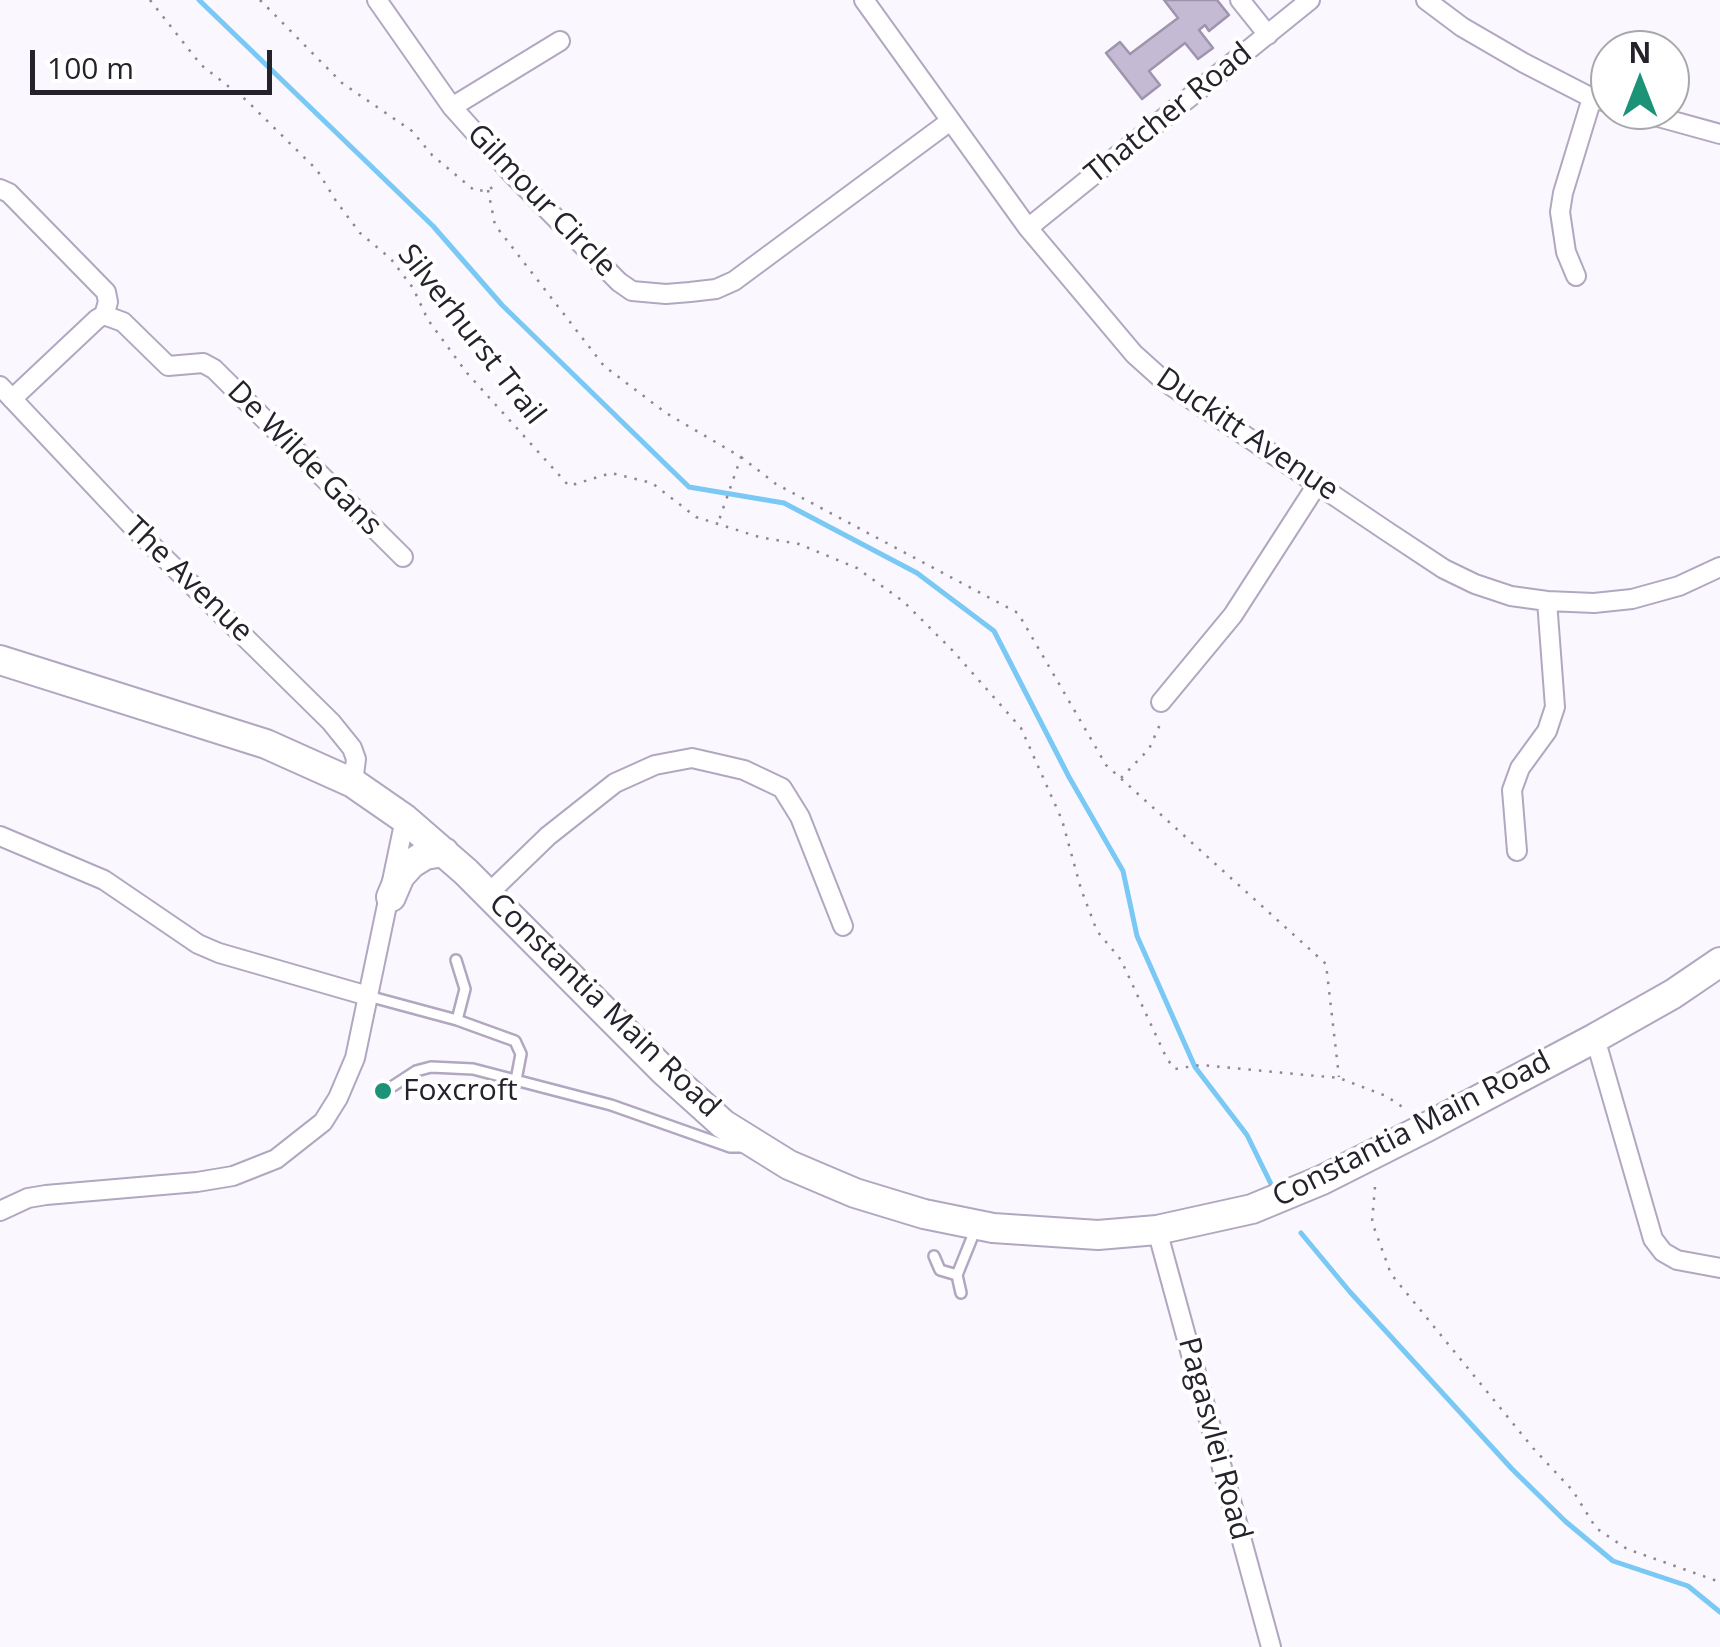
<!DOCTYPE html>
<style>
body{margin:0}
#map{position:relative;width:1720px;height:1647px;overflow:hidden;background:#faf8fe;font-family:"Open Sans",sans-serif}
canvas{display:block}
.north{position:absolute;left:1590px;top:30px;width:100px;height:100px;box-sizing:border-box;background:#fff;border:2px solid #a8a7ab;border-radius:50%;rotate:0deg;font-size:28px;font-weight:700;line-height:40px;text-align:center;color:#26222c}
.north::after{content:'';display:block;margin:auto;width:35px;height:45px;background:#1c9377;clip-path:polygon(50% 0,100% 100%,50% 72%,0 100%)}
.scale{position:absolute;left:30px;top:50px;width:242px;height:45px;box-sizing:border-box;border:5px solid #26222c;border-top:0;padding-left:12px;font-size:30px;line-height:35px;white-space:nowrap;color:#26222c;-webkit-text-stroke:8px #fff;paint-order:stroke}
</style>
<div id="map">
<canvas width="1720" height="1647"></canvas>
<div class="north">N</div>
<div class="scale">100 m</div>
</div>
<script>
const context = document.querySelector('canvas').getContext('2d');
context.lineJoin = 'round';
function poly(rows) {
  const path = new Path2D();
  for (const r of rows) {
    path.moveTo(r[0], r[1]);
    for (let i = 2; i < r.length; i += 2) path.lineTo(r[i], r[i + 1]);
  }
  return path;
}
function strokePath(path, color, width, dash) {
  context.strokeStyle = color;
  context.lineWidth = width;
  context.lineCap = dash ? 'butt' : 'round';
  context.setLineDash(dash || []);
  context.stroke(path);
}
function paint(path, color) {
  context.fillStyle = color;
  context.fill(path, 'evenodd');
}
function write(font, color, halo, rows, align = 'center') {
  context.font = font + ' "Open Sans",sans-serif';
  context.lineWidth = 8;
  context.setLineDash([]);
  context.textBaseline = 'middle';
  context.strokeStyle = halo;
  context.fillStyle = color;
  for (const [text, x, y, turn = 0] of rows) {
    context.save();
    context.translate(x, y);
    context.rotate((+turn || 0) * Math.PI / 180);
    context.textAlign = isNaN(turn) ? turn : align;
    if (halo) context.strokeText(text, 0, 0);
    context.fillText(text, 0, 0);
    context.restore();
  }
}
const stream = poly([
 [199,0,433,226,502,305,689,487,784,503,917,573,994,631,1069,777,1123,871,1137,936,1195,1067,1247,1135,1271,1184],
 [1301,1233,1350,1292,1512,1469,1565,1521,1613,1561,1688,1586,1720,1612]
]);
const building = poly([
 [1164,0,1217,0,1229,15,1209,31,1205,25,1199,30,1213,48,1198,59,1185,43,1149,71,1160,85,1142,99,1106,53,1120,42,1130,54,1178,18,1164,0]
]);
const path = poly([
 [150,0,201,65,246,100,317,170,336,201,360,233,391,259,413,288,428,320,467,373,569,486,611,473,652,483,696,517,759,537,799,544,857,568,904,602,953,651,1021,728,1062,820,1081,889,1097,931,1121,960,1167,1059,1175,1069,1200,1065,1339,1078,1386,1096,1407,1110],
 [260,0,342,83,412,131,432,155,475,191,488,190,499,183],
 [488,190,495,225,604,366,666,413,741,457,718,523],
 [741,457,776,484,1018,613,1106,765,1326,964,1339,1077],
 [1121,778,1149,749,1162,720],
 [1375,1187,1372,1222,1391,1274,1533,1448,1573,1491,1596,1528,1627,1549,1720,1582]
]);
const service = poly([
 [456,960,465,989,457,1020],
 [368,996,457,1020,515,1041,521,1054,516,1080],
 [393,1086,416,1071,431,1067,473,1069,611,1105,730,1147,744,1147],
 [934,1256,940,1270,957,1275],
 [961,1293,957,1275,976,1228]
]);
const minor = poly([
 [377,0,452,107,512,174,619,282,632,291,666,294,690,292,716,289,734,281,949,122],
 [864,0,1028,228,1134,354,1164,381,1385,530,1444,569,1475,584,1511,596,1547,601,1594,603,1632,599,1679,586,1720,567],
 [1240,0,1268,35],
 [1426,0,1462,27,1524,63,1592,98,1610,103],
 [452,107,560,41],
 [1633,110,1720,134],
 [0,189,9,193,106,292,108,302,104,315],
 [1028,228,1310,0],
 [1576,276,1566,252,1560,212,1563,193,1592,98],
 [104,315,123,322,168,366,203,363,214,369,403,557],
 [0,386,131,525,331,722,352,748,356,759,353,783],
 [12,399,97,319,104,315],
 [1161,702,1233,615,1318,483],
 [0,836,104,880,198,944,219,953,368,996],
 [1517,851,1512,790,1520,768,1547,731,1555,707,1547,601],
 [489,893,548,836,615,783,655,765,692,758,744,770,782,788,800,817,843,926],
 [1595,1038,1653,1239,1663,1252,1677,1260,1720,1268],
 [0,1211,28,1198,46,1195,197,1182,233,1176,276,1159,323,1122,338,1098,355,1058,405,819],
 [1157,1230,1271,1647]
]);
const primary = poly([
 [0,660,266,744,353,783,405,819,466,872,662,1069,723,1124,789,1165,855,1193,924,1214,993,1228,1098,1235,1157,1230,1252,1209,1322,1180,1425,1128,1595,1038,1673,994,1720,962],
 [391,897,400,876,412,863,425,855,444,852]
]);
const markers = [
 [383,1091,10,"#1c9377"]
];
const streetNames = [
 ["Thatcher Road",1169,114,-39],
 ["Gilmour Circle",541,201,46],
 ["Silverhurst Trail",471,335,52],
 ["Duckitt Avenue",1247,435,34],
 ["De Wilde Gans",304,459,45],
 ["The Avenue",188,580,44],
 ["Constantia Main Road",604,1006,44],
 ["Constantia Main Road",1412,1130,-27],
 ["Pagasvlei Road",1214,1439,75]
];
const poiNames = [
 ["Foxcroft",403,1091]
];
strokePath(stream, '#7ac8f4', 5);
paint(building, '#c5bad4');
strokePath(building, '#9e94ad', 2.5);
strokePath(service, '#b1a7c0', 14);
strokePath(minor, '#b1a7c0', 22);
strokePath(primary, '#b1a7c0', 32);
strokePath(path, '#8b8891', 2.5, [2.5, 8]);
strokePath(service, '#fff', 9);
strokePath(minor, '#fff', 18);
strokePath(primary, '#fff', 28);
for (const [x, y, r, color] of markers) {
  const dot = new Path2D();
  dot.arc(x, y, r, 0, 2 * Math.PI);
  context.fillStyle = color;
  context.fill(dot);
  strokePath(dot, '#fff', 4);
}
write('30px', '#26222c', '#fff', streetNames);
write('30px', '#26222c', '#fff', poiNames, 'left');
</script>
